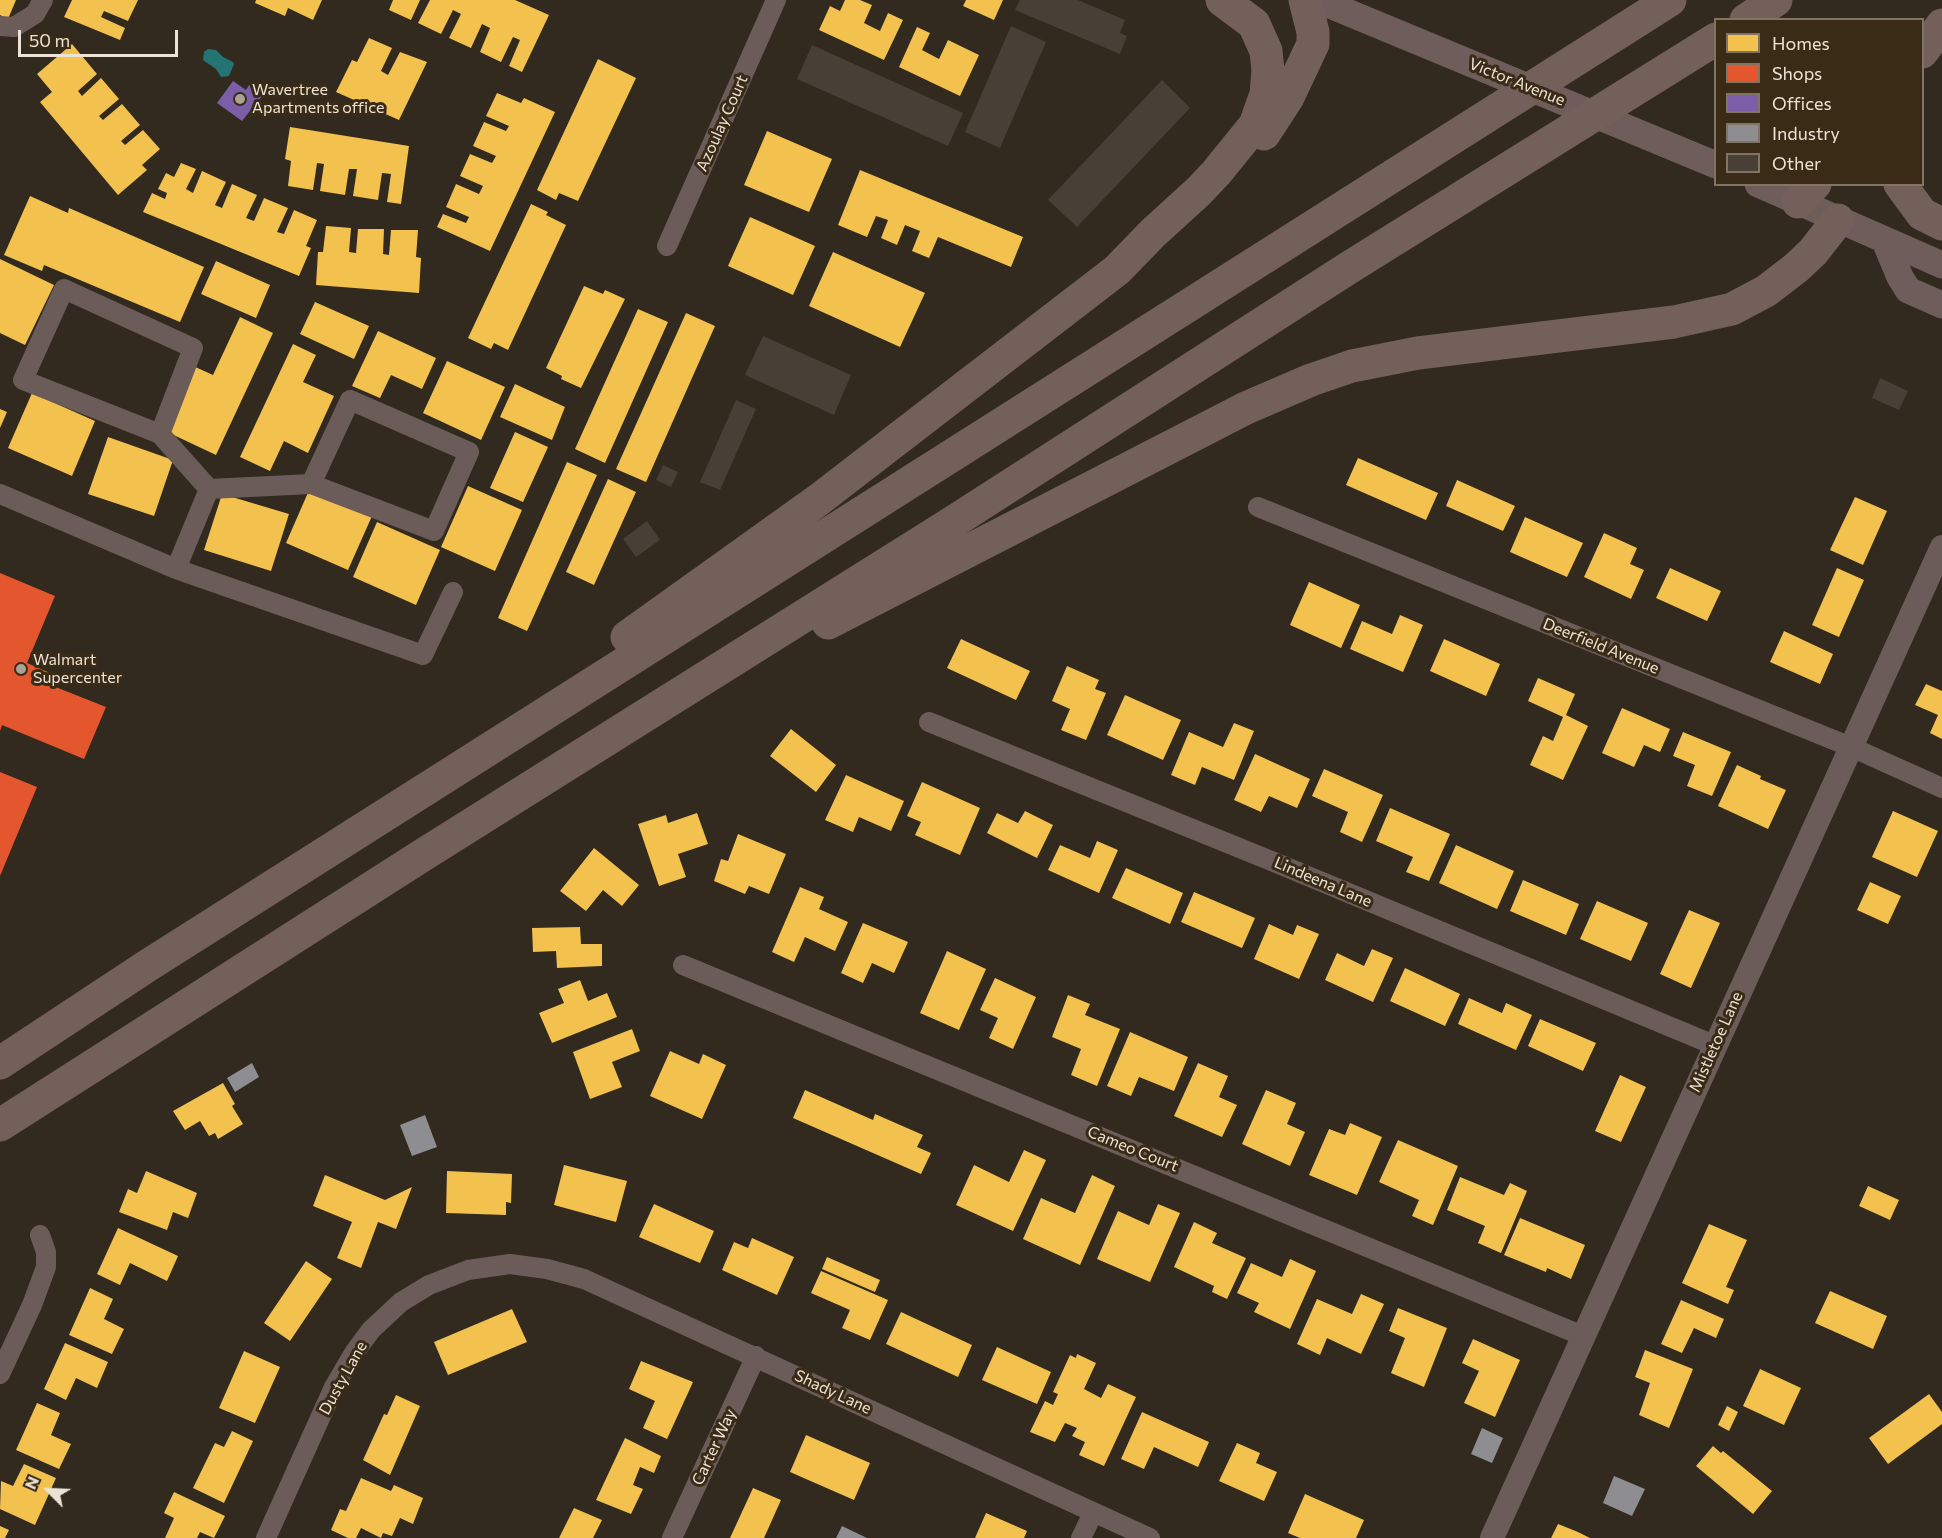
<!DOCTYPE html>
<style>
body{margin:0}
#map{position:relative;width:1942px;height:1538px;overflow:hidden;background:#322a1e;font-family:Commissioner,sans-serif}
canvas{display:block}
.legend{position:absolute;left:1714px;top:18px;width:210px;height:168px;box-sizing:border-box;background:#3a2b16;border:2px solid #817463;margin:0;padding:8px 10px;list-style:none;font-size:18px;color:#ece2d6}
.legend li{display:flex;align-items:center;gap:12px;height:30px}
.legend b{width:30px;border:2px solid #817463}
.north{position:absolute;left:18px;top:1460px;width:60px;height:60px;-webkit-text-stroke:4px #3a2b16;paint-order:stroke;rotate:294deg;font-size:16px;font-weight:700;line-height:24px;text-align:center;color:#ece2d6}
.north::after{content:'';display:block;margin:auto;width:21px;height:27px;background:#ece2d6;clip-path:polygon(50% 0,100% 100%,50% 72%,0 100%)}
.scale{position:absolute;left:18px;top:30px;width:160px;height:27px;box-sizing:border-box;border:3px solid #ece2d6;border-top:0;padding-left:8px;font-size:18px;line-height:21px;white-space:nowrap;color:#ece2d6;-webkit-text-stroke:4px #3a2b16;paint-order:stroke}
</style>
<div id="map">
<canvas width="1942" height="1538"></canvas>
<ul class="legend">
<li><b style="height:16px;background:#f2c14e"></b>Homes</li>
<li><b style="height:16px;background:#e4572e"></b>Shops</li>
<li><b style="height:16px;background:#7b5ea7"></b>Offices</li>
<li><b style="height:16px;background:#8d8d92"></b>Industry</li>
<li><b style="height:16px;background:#483f37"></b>Other</li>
</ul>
<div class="north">N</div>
<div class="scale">50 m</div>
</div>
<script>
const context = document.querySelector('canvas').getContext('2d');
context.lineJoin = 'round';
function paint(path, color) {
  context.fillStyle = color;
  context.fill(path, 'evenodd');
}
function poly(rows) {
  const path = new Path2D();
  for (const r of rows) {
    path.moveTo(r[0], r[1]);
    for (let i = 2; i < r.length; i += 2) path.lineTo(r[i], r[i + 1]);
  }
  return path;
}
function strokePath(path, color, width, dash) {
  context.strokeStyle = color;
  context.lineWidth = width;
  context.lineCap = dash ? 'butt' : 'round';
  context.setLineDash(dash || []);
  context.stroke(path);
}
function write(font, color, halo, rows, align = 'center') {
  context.font = font + ' Commissioner,sans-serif';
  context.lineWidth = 6;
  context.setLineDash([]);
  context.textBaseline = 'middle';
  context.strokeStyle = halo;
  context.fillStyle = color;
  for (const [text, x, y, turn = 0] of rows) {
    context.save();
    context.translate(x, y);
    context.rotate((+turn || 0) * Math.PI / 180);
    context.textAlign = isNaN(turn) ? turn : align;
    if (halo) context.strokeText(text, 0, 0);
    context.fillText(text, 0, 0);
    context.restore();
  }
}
const water = poly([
 [208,49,216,50,223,57,233,62,234,64,229,76,221,77,216,69,203,60,204,52]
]);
const homes = poly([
 [0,0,16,0,8,19,0,15],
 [72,0,138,0,128,21,104,11,101,17,125,28,120,40,64,17],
 [256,0,322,0,313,20,288,8,285,16,255,3],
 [393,0,420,0,411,20,389,10],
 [430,0,515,0,549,15,522,72,509,66,520,40,513,37,501,62,480,52,490,28,482,24,471,48,449,38,461,14,453,10,441,34,418,23],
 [845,0,860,0,872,5,864,23,880,31,888,13,903,20,884,60,819,30,830,6,840,11],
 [966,0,1003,0,994,20,963,6],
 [917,27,930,33,922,50,939,59,948,40,979,55,960,96,899,67],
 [369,38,392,48,381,71,388,75,400,52,427,62,399,120,336,92,352,60,357,62],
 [72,44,97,74,78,91,82,96,101,78,119,99,99,116,103,120,122,104,140,125,121,141,125,145,143,130,160,149,142,165,147,170,118,195,40,102,52,92,37,74],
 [598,59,636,78,578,201,559,193,556,200,537,190],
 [497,93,521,103,524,98,555,112,490,251,437,227,443,214,466,223,469,217,446,207,456,184,479,194,483,186,460,176,470,154,492,163,496,156,473,146,484,122,506,131,509,126,486,116],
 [290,127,409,146,401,204,387,202,391,174,382,173,378,200,353,196,357,169,349,169,345,195,320,191,324,164,317,163,313,190,288,186,291,161,285,159],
 [767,131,832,159,809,212,744,185],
 [181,163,196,169,186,189,193,193,202,171,226,182,215,205,222,208,232,184,257,195,246,218,254,221,264,198,288,208,277,232,284,234,294,210,317,220,306,246,311,248,299,276,143,212,152,193,165,199,167,193,158,189,166,173,174,177],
 [860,170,1023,237,1011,267,938,237,929,258,912,251,920,231,905,225,897,245,881,238,888,220,876,216,867,237,838,225],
 [30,196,68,213,69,208,204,267,180,322,44,265,42,271,4,255],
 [531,204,548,212,546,215,566,225,508,350,494,343,491,349,468,338],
 [750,217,815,246,793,295,728,266],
 [326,226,351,228,349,252,356,253,358,229,384,229,383,254,389,255,391,230,418,230,416,257,421,258,419,293,316,285,318,252,323,252],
 [833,252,925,293,900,347,809,306],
 [0,259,54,285,25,345,0,333],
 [216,261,270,285,256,318,201,294],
 [584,286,603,294,605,290,625,299,581,388,561,379,562,376,546,368],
 [315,302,369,326,354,359,300,334],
 [638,309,668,322,605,463,575,449],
 [686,313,715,326,646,482,616,469],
 [240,317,273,333,216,455,163,430,193,366,213,375],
 [378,331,436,358,422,389,391,375,380,398,352,386],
 [293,344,316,355,303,382,334,396,308,453,284,441,270,471,240,457],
 [447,361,505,387,481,440,423,413],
 [515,384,565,407,552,440,500,417],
 [32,393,95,421,72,476,8,448],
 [0,409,7,412,0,428],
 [515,432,548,447,523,502,490,488],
 [108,437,173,460,154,516,88,494],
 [1358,458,1438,493,1426,520,1346,485],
 [567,462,597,475,527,631,498,618],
 [608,479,636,492,594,585,566,572],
 [1457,480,1515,506,1503,531,1446,506],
 [468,486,522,510,495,571,441,547],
 [310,488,372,516,348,570,286,543],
 [222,494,289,514,271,571,204,550],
 [1855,497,1887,511,1863,565,1830,550],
 [1525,517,1583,543,1567,577,1510,552],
 [377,522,440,550,416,605,353,577],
 [1604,533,1637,548,1630,564,1644,570,1631,599,1584,577],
 [1670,568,1721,591,1707,621,1656,598],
 [1837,568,1864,580,1839,637,1812,625],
 [1309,582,1360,605,1341,648,1290,625],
 [1400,615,1423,625,1403,672,1350,649,1362,621,1392,634],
 [1784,631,1833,654,1820,684,1770,662],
 [961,639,1030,671,1016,700,947,668],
 [1444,639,1500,664,1486,696,1430,671],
 [1067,666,1099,680,1095,689,1106,693,1086,740,1061,730,1070,709,1052,701],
 [1538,678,1575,694,1566,715,1588,726,1563,780,1530,765,1543,736,1553,741,1563,717,1528,701],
 [1926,684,1942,691,1942,739,1930,733,1938,715,1915,705],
 [1125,695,1181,720,1163,760,1107,735],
 [1622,708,1670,729,1660,752,1644,745,1634,767,1602,753],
 [1234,723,1254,731,1234,780,1202,767,1195,785,1171,775,1189,732,1223,747],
 [791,729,836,765,816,792,770,756],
 [1683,732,1731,752,1712,796,1687,786,1695,765,1673,756],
 [1255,754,1310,779,1297,808,1269,796,1261,812,1234,800],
 [1737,765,1761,776,1760,779,1786,790,1768,829,1718,806],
 [1324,769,1383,795,1362,842,1340,832,1348,812,1312,796],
 [846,775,904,801,891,831,859,817,853,832,825,820],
 [922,782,980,808,960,855,915,835,921,822,907,816],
 [1390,808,1450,834,1429,881,1406,872,1413,857,1376,841],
 [1025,811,1053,825,1037,858,987,833,997,813,1018,823],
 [1893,811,1938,831,1917,877,1872,857],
 [697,813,708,844,678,854,686,877,659,886,638,824,666,815,668,823],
 [738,834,786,854,769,894,749,886,745,894,714,881,721,859,728,861],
 [1097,841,1118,850,1099,893,1048,870,1060,845,1090,858],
 [1456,845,1514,871,1497,909,1439,883],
 [594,848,639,885,622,906,603,890,586,911,560,891],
 [1126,868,1183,893,1170,924,1112,898],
 [1523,880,1579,904,1566,935,1510,911],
 [1870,882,1901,896,1888,924,1857,910],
 [800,887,824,897,819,909,848,922,835,951,805,937,794,962,772,952],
 [1194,892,1255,918,1242,948,1181,922],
 [1597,901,1648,923,1631,961,1580,939],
 [1689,910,1720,923,1691,988,1660,974],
 [863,923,908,942,894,973,872,963,863,983,841,973],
 [1269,924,1293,935,1297,925,1319,934,1299,979,1254,959],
 [580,927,581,944,602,944,602,966,557,968,556,951,533,952,532,928],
 [1372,949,1393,958,1373,1002,1325,980,1337,953,1364,966],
 [947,951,986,969,959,1030,920,1013],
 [1405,968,1460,994,1445,1026,1390,1001],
 [995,978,1036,997,1013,1049,989,1038,998,1018,980,1010],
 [580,980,588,1001,607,993,617,1017,552,1043,539,1013,564,1003,558,989],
 [1068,995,1090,1004,1085,1015,1120,1029,1097,1086,1071,1075,1081,1049,1052,1037],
 [1469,998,1502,1013,1506,1003,1532,1015,1516,1050,1458,1024],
 [1540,1019,1596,1043,1583,1071,1528,1046],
 [632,1029,640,1051,612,1062,622,1087,590,1099,573,1052],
 [1130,1032,1188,1057,1174,1091,1139,1077,1131,1096,1107,1086],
 [670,1051,699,1064,703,1054,726,1065,702,1119,650,1096],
 [1198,1063,1228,1076,1219,1097,1237,1105,1222,1137,1174,1116],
 [1620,1075,1646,1087,1621,1142,1595,1131],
 [223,1083,235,1104,232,1106,243,1124,218,1139,215,1133,209,1136,200,1121,185,1130,173,1111],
 [805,1090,873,1120,875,1114,923,1135,917,1147,931,1153,921,1174,793,1118],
 [1266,1090,1296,1103,1287,1124,1305,1132,1290,1166,1242,1144],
 [1350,1123,1382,1137,1357,1195,1309,1175,1329,1129,1345,1135],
 [1398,1140,1458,1166,1433,1225,1412,1216,1419,1200,1379,1182],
 [1024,1150,1046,1160,1013,1231,956,1205,974,1165,1009,1182],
 [564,1165,627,1181,616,1222,554,1205],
 [146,1171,197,1193,188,1218,173,1212,167,1230,119,1212,128,1189,137,1193],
 [447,1171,512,1174,511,1203,506,1202,506,1215,446,1213],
 [325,1175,385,1200,412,1187,396,1229,378,1222,361,1268,337,1258,352,1222,313,1206],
 [1092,1175,1115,1186,1080,1265,1023,1239,1041,1198,1075,1213],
 [1460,1177,1504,1195,1510,1183,1527,1191,1501,1253,1478,1243,1485,1226,1447,1210],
 [1868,1186,1899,1200,1890,1220,1859,1206],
 [654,1204,714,1231,700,1263,639,1237],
 [1158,1204,1180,1213,1150,1282,1097,1259,1118,1211,1149,1225],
 [1520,1218,1585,1245,1571,1279,1547,1268,1546,1272,1504,1255],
 [1194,1222,1217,1233,1212,1243,1246,1258,1227,1299,1212,1292,1214,1286,1174,1267],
 [1709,1224,1747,1240,1726,1287,1734,1290,1728,1304,1682,1283],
 [118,1228,178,1256,167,1281,130,1263,120,1285,97,1274],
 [752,1238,794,1257,777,1295,722,1270,734,1242,748,1248],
 [827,1257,880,1280,875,1292,822,1269],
 [1290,1259,1316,1271,1290,1329,1254,1312,1259,1303,1237,1293,1251,1263,1282,1277],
 [306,1261,332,1279,290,1341,264,1323],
 [821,1271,888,1300,870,1340,842,1328,850,1310,811,1293],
 [90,1288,113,1299,104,1319,124,1329,112,1354,69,1335],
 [1830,1291,1887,1316,1873,1349,1815,1323],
 [1361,1294,1384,1304,1361,1354,1327,1338,1320,1355,1297,1344,1317,1299,1352,1314],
 [1681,1300,1724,1319,1716,1338,1694,1328,1682,1353,1661,1344],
 [1398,1308,1447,1328,1424,1387,1391,1373,1405,1338,1389,1331],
 [512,1309,527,1342,448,1375,434,1342],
 [901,1312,972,1345,958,1377,886,1344],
 [1473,1339,1520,1360,1495,1417,1464,1403,1479,1371,1462,1363],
 [65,1343,108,1362,97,1388,76,1378,66,1400,44,1389],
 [997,1347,1051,1372,1037,1404,982,1380],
 [1645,1350,1693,1369,1669,1428,1639,1415,1650,1383,1635,1377],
 [244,1351,280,1367,255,1423,219,1408],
 [1077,1354,1096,1363,1084,1389,1101,1398,1108,1384,1136,1397,1104,1466,1079,1455,1085,1442,1072,1436,1077,1428,1065,1423,1055,1442,1030,1432,1045,1401,1053,1405,1058,1394,1053,1392,1070,1355,1076,1358],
 [641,1361,693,1382,667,1439,643,1428,655,1401,629,1389],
 [1760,1369,1801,1388,1784,1425,1743,1406],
 [1929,1394,1942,1412,1942,1424,1888,1464,1869,1438],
 [396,1395,420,1406,390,1475,363,1460,384,1414,387,1415],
 [37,1403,60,1413,51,1435,71,1444,59,1469,16,1450],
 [1727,1406,1738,1412,1729,1431,1718,1425],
 [1142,1412,1209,1442,1198,1467,1154,1447,1144,1469,1121,1459],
 [232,1431,253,1441,224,1503,193,1488,215,1443,224,1447],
 [806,1435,870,1463,854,1500,790,1472],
 [625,1438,661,1456,654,1473,640,1467,633,1485,643,1489,631,1514,596,1500],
 [1237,1443,1260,1453,1256,1463,1277,1472,1264,1501,1219,1481],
 [1713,1446,1721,1453,1723,1451,1772,1491,1753,1514,1696,1466],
 [24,1464,56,1478,35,1525,0,1509,1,1481,13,1486],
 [361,1478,391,1491,394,1485,423,1498,413,1524,400,1518,392,1536,383,1533,381,1538,361,1528,356,1538,348,1538,331,1530,340,1509,346,1511],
 [753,1488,781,1500,764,1538,730,1538],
 [174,1492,225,1516,214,1538,200,1532,197,1538,165,1538,174,1518,164,1513],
 [1305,1494,1364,1520,1356,1538,1300,1538,1288,1533],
 [574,1508,602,1520,593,1538,559,1538],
 [986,1513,1027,1531,1024,1538,975,1538],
 [1558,1524,1578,1532,1590,1538,1551,1538],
 [0,1526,9,1530,5,1538,0,1538]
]);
const shops = poly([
 [0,573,55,596,27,663,57,676,53,686,106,707,84,759,2,725,0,731],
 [0,772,37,787,0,876]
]);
const offices = poly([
 [233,81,246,90,249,85,263,95,242,121,217,103]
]);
const industry = poly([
 [252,1063,259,1077,235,1092,227,1078],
 [425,1115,437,1147,412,1156,400,1125],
 [1482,1428,1503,1438,1492,1463,1471,1454],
 [1614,1476,1645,1489,1632,1516,1603,1503],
 [842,1526,867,1538,836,1538]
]);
const building = poly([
 [1020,0,1078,0,1125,20,1120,33,1127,36,1120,54,1015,10],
 [1011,26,1046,42,1000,148,965,132],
 [812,45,963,113,948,146,797,79],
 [1162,80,1190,108,1077,227,1048,200],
 [763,336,851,375,834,415,745,375],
 [1880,378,1908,391,1899,410,1872,398],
 [736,400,756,409,720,490,700,482],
 [663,465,678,472,671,487,656,480],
 [647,521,660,540,636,557,623,539]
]);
const minor = poly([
 [0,26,14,27,35,14,43,0],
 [667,246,776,0],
 [209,489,311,484,350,400,469,452,434,531,311,484],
 [0,494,176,569,209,489,160,434,23,380,64,289,193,348,160,434],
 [1258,507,1851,747,1942,788],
 [176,569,423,655,453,592],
 [929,722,1274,862,1714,1045],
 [683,965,1583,1336],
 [0,1374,32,1305,46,1267,46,1252,40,1235],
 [266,1538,334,1387,354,1353,371,1330,401,1302,429,1285,468,1270,510,1264,547,1269,584,1279,1150,1538],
 [672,1538,756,1356],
 [1081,1538,1093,1513]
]);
const tertiary = poly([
 [1492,1538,1942,547]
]);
const secondary = poly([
 [1318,0,1716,165],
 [1758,184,1942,265],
 [1885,241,1900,277,1908,290,1942,305]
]);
const motorway = poly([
 [1746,20,1776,0],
 [1922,52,1942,25],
 [1264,134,1288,97,1313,44,1313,32,1305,0],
 [1900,184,1922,214,1942,224],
 [1798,202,1815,184],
 [828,623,1246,408,1311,380,1352,366,1418,353,1674,322,1732,309,1766,291,1796,268,1813,252,1838,220],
 [627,637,817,501,1117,270,1153,233,1199,191,1216,173,1255,125,1266,94,1268,71,1266,51,1254,24,1222,0],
 [0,1063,147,966,1670,0],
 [0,1125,426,853,950,524,1350,267,1716,39]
]);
const markers = [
 [240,99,6,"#aba296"],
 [21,669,6,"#aba296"]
];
const streetNames = [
 ["Victor Avenue",1517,82,22],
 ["Azoulay Court",722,123,-66],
 ["Deerfield Avenue",1601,646,22],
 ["Lindeena Lane",1323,882,23],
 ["Mistletoe Lane",1716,1042,-66],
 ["Cameo Court",1133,1149,22],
 ["Dusty Lane",343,1378,-61],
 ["Shady Lane",833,1392,25],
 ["Carter Way",714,1447,-65]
];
const poiNames = [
 ["Wavertree",252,90],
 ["Apartments office",252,108],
 ["Walmart",33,660],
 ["Supercenter",33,678]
];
paint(water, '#237473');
paint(homes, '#f2c14e');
paint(shops, '#e4572e');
paint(offices, '#7b5ea7');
paint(industry, '#8d8d92');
paint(building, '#483f37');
strokePath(minor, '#6b5c5a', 20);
strokePath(tertiary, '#6b5c5a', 24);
strokePath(secondary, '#6e5d5a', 27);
strokePath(motorway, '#73605a', 33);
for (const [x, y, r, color] of markers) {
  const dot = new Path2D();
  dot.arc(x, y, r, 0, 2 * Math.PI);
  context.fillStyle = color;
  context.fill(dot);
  strokePath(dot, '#3a2b16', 2);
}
write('16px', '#ece2d6', '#3a2b16', streetNames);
write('16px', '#ece2d6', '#3a2b16', poiNames, 'left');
</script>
